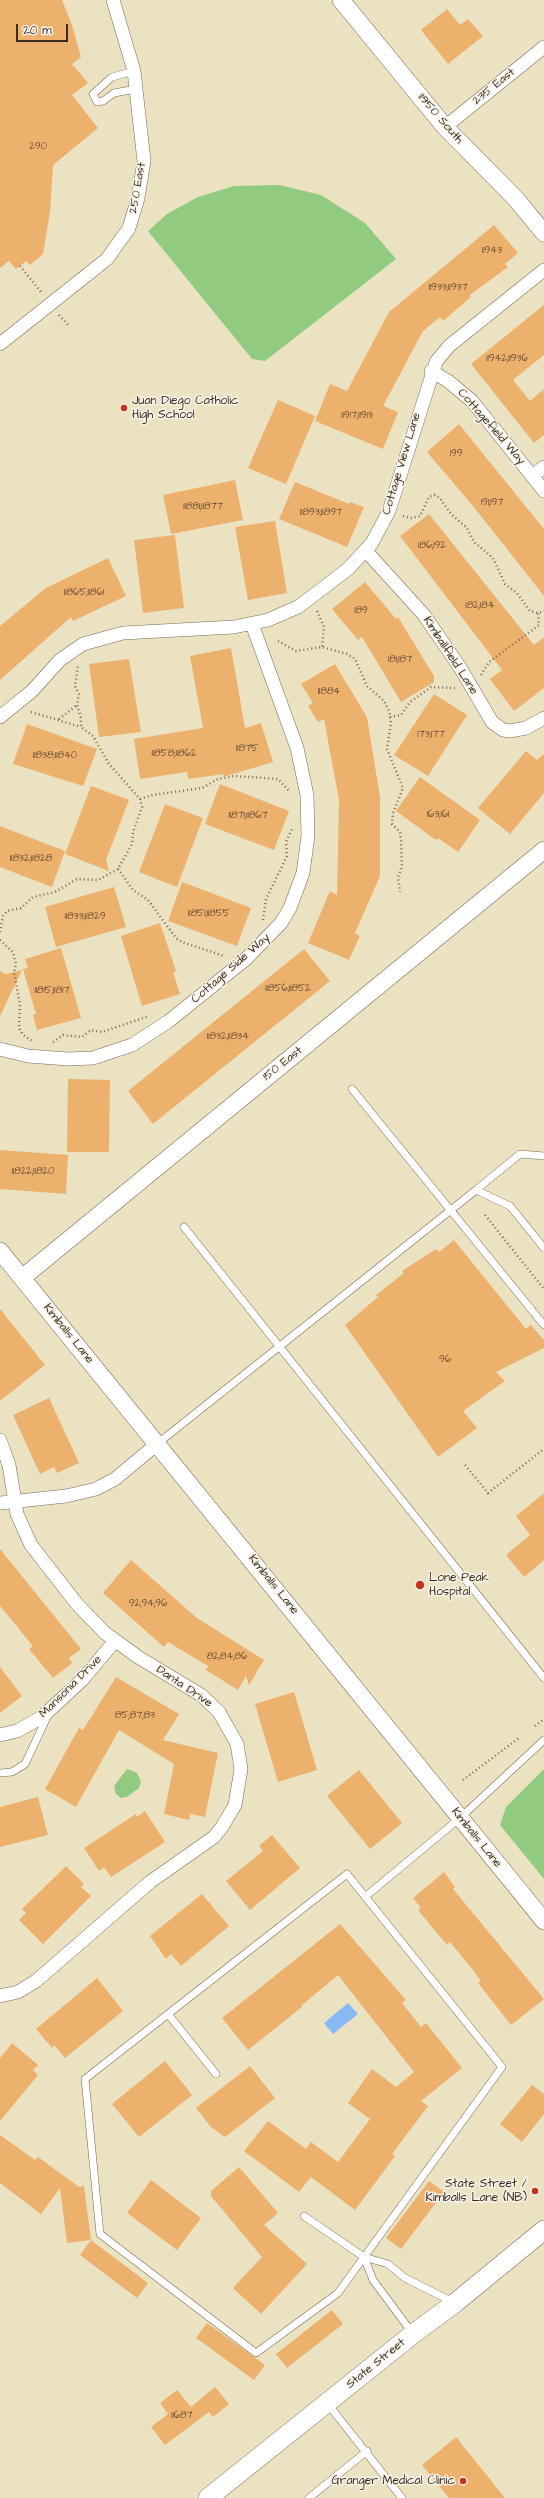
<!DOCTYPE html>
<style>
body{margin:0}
#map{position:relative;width:544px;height:2498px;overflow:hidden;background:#ebe2c2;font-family:"Architects Daughter",sans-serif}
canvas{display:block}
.scale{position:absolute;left:16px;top:24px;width:52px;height:18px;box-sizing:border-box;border:2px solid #3b2a1e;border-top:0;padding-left:5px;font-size:12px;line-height:14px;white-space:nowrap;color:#3b2a1e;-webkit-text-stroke:3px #f7f3e8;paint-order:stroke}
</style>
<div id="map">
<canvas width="544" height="2498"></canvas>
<div class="scale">20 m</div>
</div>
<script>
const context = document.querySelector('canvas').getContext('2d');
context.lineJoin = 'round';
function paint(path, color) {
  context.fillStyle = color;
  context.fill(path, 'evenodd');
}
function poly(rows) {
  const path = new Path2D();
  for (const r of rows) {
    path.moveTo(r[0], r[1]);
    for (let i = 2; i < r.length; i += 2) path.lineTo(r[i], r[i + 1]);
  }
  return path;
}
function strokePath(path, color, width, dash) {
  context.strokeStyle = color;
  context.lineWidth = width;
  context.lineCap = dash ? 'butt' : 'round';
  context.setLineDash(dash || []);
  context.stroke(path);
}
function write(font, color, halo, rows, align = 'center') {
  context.font = font + ' "Architects Daughter",sans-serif';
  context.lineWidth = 3;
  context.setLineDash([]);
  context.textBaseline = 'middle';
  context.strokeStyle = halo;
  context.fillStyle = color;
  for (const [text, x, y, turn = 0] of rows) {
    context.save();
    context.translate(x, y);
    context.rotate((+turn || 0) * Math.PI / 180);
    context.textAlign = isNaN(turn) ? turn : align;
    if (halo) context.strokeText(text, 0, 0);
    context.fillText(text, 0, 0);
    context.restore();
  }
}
const green = poly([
 [279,185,321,195,365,223,396,259,265,361,252,359,148,231,167,214,198,197,234,186],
 [127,1769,137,1773,141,1782,139,1788,127,1797,121,1798,116,1794,114,1786],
 [544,1769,544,1879,500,1825,506,1807]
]);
const water = poly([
 [348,2003,358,2014,333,2034,324,2023]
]);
const building = poly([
 [0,0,62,0,72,25,81,57,72,64,88,83,72,95,98,128,53,165,50,212,43,254,30,265,26,261,16,269,9,261,0,268],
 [447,9,460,25,468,19,483,36,448,64,421,30],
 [494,225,518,253,505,264,508,267,470,295,471,297,443,321,440,317,423,331,383,406,398,412,383,449,315,421,330,384,347,391,389,312],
 [544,305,544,355,513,380,530,401,544,389,544,435,534,443,471,364],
 [278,400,315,416,286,484,248,468],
 [459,424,544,529,544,596,473,506,427,452],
 [235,480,243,520,171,534,163,495],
 [295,482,349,504,350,502,364,507,347,547,279,519],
 [429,514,534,645,544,637,544,688,514,711,490,679,502,670,400,536],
 [275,521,287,593,248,600,235,527],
 [175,535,184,608,143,613,134,540],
 [108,558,126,596,73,621,71,617,0,680,0,626,46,588],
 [365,582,396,619,398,617,434,676,434,682,401,702,362,637,358,640,332,609],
 [231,648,245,728,261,723,273,762,223,777,224,774,188,779,187,772,140,779,134,739,203,728,190,656],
 [129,659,141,732,99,737,89,664],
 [335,664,367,717,380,797,380,876,355,933,360,936,349,960,308,943,330,891,337,895,339,800,324,719,318,722,308,706,313,703,301,684],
 [434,694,467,715,428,776,394,755],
 [27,724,97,749,83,786,13,764],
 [526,751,537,760,544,754,544,793,510,834,478,808],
 [420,777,480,820,458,852,438,838,436,840,396,811],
 [220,784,289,811,274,850,205,824],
 [91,786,129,800,106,860,109,871,65,854],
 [165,804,203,818,177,887,139,872],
 [0,826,65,851,52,887,0,867],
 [182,882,251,908,237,946,168,921],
 [114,887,126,927,56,947,45,907],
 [160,923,176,971,173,972,180,994,142,1006,121,936],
 [61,948,81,1018,37,1030,33,1015,36,1014,23,969,28,968,25,959],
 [304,949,330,981,153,1124,128,1091],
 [22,970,0,1016,0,971,6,974],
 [68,1079,110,1080,109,1152,67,1152],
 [0,1150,68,1155,66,1194,0,1189],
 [454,1240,526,1329,531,1325,544,1340,544,1348,496,1372,505,1381,463,1411,477,1428,438,1457,345,1325,378,1297,376,1295,404,1273,402,1271,436,1249,439,1252],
 [0,1309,45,1365,0,1401],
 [49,1398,79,1463,57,1473,54,1467,40,1474,13,1415],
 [544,1493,544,1560,524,1577,506,1555,530,1535,516,1516],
 [0,1549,81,1649,69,1658,72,1663,53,1678,29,1649,33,1646,0,1606],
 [131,1560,197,1618,264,1660,249,1685,246,1676,238,1690,206,1670,208,1666,168,1642,164,1647,103,1593],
 [0,1667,22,1696,0,1713],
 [116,1677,179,1714,163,1740,218,1753,205,1817,190,1814,189,1820,164,1814,174,1764,119,1730,76,1807,45,1789,79,1728,83,1730],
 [294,1692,317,1770,278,1782,255,1704],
 [359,1770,402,1823,370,1849,327,1796],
 [38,1797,48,1835,0,1847,0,1807],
 [145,1811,165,1842,111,1877,104,1867,99,1871,84,1848,136,1814,137,1817],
 [272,1835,300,1868,250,1910,226,1881,263,1851,259,1846],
 [66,1866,84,1884,81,1887,91,1896,43,1944,19,1920,26,1913,22,1909],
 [444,1872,455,1887,453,1889,544,1999,511,2025,478,1983,481,1981,473,1970,450,1942,447,1945,418,1910,421,1908,413,1898],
 [202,1894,229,1926,181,1966,171,1954,166,1959,150,1936],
 [340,1924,406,2000,402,2003,421,2027,426,2023,462,2068,421,2101,428,2106,392,2154,395,2156,355,2210,311,2177,299,2192,244,2151,268,2121,306,2149,311,2142,338,2162,370,2119,348,2103,372,2069,396,2087,414,2072,338,1975,301,2006,302,2007,248,2050,222,2018],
 [97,1978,123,2011,65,2058,54,2045,52,2048,36,2029],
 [12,2043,38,2065,33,2070,38,2075,0,2121,0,2058],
 [165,2061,192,2095,139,2137,112,2104],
 [250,2066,275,2098,225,2137,211,2127,196,2108],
 [532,2085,544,2094,544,2114,522,2142,500,2124],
 [0,2135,35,2160,38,2157,79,2187,84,2186,91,2240,67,2243,60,2188,41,2214,0,2183],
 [239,2167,278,2213,264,2225,307,2264,261,2314,233,2288,262,2257,211,2196,211,2191],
 [151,2180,201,2218,177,2250,127,2213],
 [429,2181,444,2192,401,2249,386,2238],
 [91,2240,148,2283,137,2298,80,2255],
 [332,2310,343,2324,287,2368,276,2354],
 [207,2323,265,2365,254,2380,196,2338],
 [215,2387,229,2404,213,2417,209,2412,165,2445,151,2427,168,2414,160,2403,177,2390,191,2407],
 [456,2437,505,2498,449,2498,422,2465]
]);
const path = poly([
 [20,266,41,292],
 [59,315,68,325],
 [403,516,411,518,420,516,429,497,435,495,440,498,451,514,467,528,474,542,493,558,505,584,517,593,530,611,538,613,544,611],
 [317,611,324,627,322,647],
 [278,641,296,651,322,647,347,654,355,659,367,686,384,701,389,711,391,723,387,749,403,788,393,813,392,824,400,832,401,841,402,867,398,877,400,892],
 [481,675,489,662,539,625,538,613],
 [31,712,81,727],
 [390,717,401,715,410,702,431,687,455,688],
 [59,719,77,705],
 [140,799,153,795,202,788,218,779,234,776,278,779,290,792],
 [118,869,133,890,148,900,176,938,182,942,224,956],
 [263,920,266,899,287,856,286,842,292,829],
 [0,932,3,916,7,911,21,908,33,897,55,892,77,879,98,880,118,869,132,844,133,832,142,807,140,799,109,764,93,736,81,727,81,718,77,705,79,694,75,686,78,666],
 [0,940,13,952,16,964,14,973,20,1004,19,1028,23,1035,32,1041],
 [53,1042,63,1035,82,1037,91,1030,102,1032,149,1016],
 [485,1215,544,1289],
 [465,1465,488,1493,544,1449],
 [535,1726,544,1719],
 [463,1780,519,1738]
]);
const service = poly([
 [134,71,112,77,93,94,97,102,103,101,114,93,136,89],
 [352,1089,544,1325],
 [476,1190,520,1154,544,1156],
 [184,1227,544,1678],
 [157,1444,476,1190,510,1206,544,1248],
 [0,1773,12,1772,25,1764,48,1715],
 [347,1874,502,2067,338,2293,256,2353,100,2234,85,2079,347,1874],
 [365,1897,460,1818,544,1740],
 [168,2014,216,2074],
 [304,2216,364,2257,388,2264,405,2278,453,2302],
 [364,2257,373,2280,413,2334],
 [327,2403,402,2498],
 [309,2498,367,2451]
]);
const minor = poly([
 [445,127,544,47],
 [0,344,107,259,129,228,138,198,144,161,134,71,113,0],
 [431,371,448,381,472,401,544,491],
 [532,476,544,467],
 [366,551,424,615,461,669,492,722,503,730,510,731,526,728,544,718],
 [0,717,32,691,60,660,83,644,123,633,234,627,268,620,298,607,348,569,372,543,389,511,436,362,449,346,544,270],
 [0,1049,28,1056,68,1059,93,1058,132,1045,169,1021,246,959,281,923,290,908,303,873,308,836,307,795,297,748,252,624],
 [0,1440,9,1465,17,1514,31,1545,77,1604,105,1633,138,1657,201,1695,219,1712,237,1744,241,1769,235,1805,222,1827,214,1837,150,1882,36,1981,18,1992,0,1996],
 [0,1503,66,1496,96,1489,115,1479,157,1444],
 [0,1735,17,1731,42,1717,82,1680,115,1641]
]);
const tertiary = poly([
 [341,0,445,127,516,199,544,233],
 [0,1251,544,1921],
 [22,1278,544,850]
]);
const secondary = poly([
 [208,2498,413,2334,455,2303,544,2230]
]);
const markers = [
 [124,408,4,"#c8321e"],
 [420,1585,5,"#c8321e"],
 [535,2191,4,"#c8321e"],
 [463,2481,4,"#c8321e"]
];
const numberNames = [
 ["290",38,147],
 ["11943",492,251],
 ["11933;11937",448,288],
 ["11942;11936",507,359],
 ["11917;11913",357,416],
 ["199",456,454],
 ["191;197",492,503],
 ["11881;11877",203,507],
 ["11893;11897",321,513],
 ["186;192",432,546],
 ["11865;11861",84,593],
 ["182;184",480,606],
 ["189",361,611],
 ["181;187",400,660],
 ["11884",329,692],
 ["173;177",431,735],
 ["11875",247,749],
 ["11858;11862",174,754],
 ["11838;11840",55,756],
 ["163;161",438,815],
 ["11871;11867",248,816],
 ["11832;11828",31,859],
 ["11851;11855",209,914],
 ["11833;11829",85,917],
 ["11856;11852",288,989],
 ["11815;11817",52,991],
 ["11832;11834",228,1037],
 ["11822;11820",33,1172],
 ["96",445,1360],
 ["92;94;96",148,1604],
 ["82;84;86",227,1657],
 ["85;87;83",135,1716],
 ["11687",182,2416]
];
const streetNames = [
 ["235 East",494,87,-39],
 ["11950 South",440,119,49],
 ["250 East",138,188,-80],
 ["Cottagefield Way",491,427,49],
 ["Cottage View Lane",402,464,-73],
 ["Kimballfield Lane",450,656,57],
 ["Cottage Side Way",231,969,-41],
 ["150 East",283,1064,-39],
 ["Kimballs Lane",68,1334,51],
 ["Kimballs Lane",273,1585,51],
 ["Mansonia Drive",71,1687,-45],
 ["Danta Drive",184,1687,34],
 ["Kimballs Lane",476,1838,51],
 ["State Street",376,2364,-39]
];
const poiNames = [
 ["Juan Diego Catholic",132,401],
 ["High School",132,415],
 ["Lone Peak",429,1578],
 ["Hospital",429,1592],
 ["State Street /",527,2184,"right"],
 ["Kimballs Lane (NB)",527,2198,"right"],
 ["Granger Medical Clinic",455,2481,"right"]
];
paint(green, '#91cb7f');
paint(water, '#87b9f4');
paint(building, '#edb16e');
strokePath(service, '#796a57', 8);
strokePath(minor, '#796a57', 14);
strokePath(tertiary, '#796a57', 18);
strokePath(secondary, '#796a57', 20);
strokePath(path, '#796a57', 2.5, [1, 3]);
strokePath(service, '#fff', 7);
strokePath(minor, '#fff', 13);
strokePath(tertiary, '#fff', 17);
strokePath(secondary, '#fff', 19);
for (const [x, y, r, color] of markers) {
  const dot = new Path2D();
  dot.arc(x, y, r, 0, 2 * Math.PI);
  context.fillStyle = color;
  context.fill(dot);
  strokePath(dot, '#f7f3e8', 1.5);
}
write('10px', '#684c32', null, numberNames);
write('12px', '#3b2a1e', '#f7f3e8', streetNames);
write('12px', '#3b2a1e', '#f7f3e8', poiNames, 'left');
</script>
